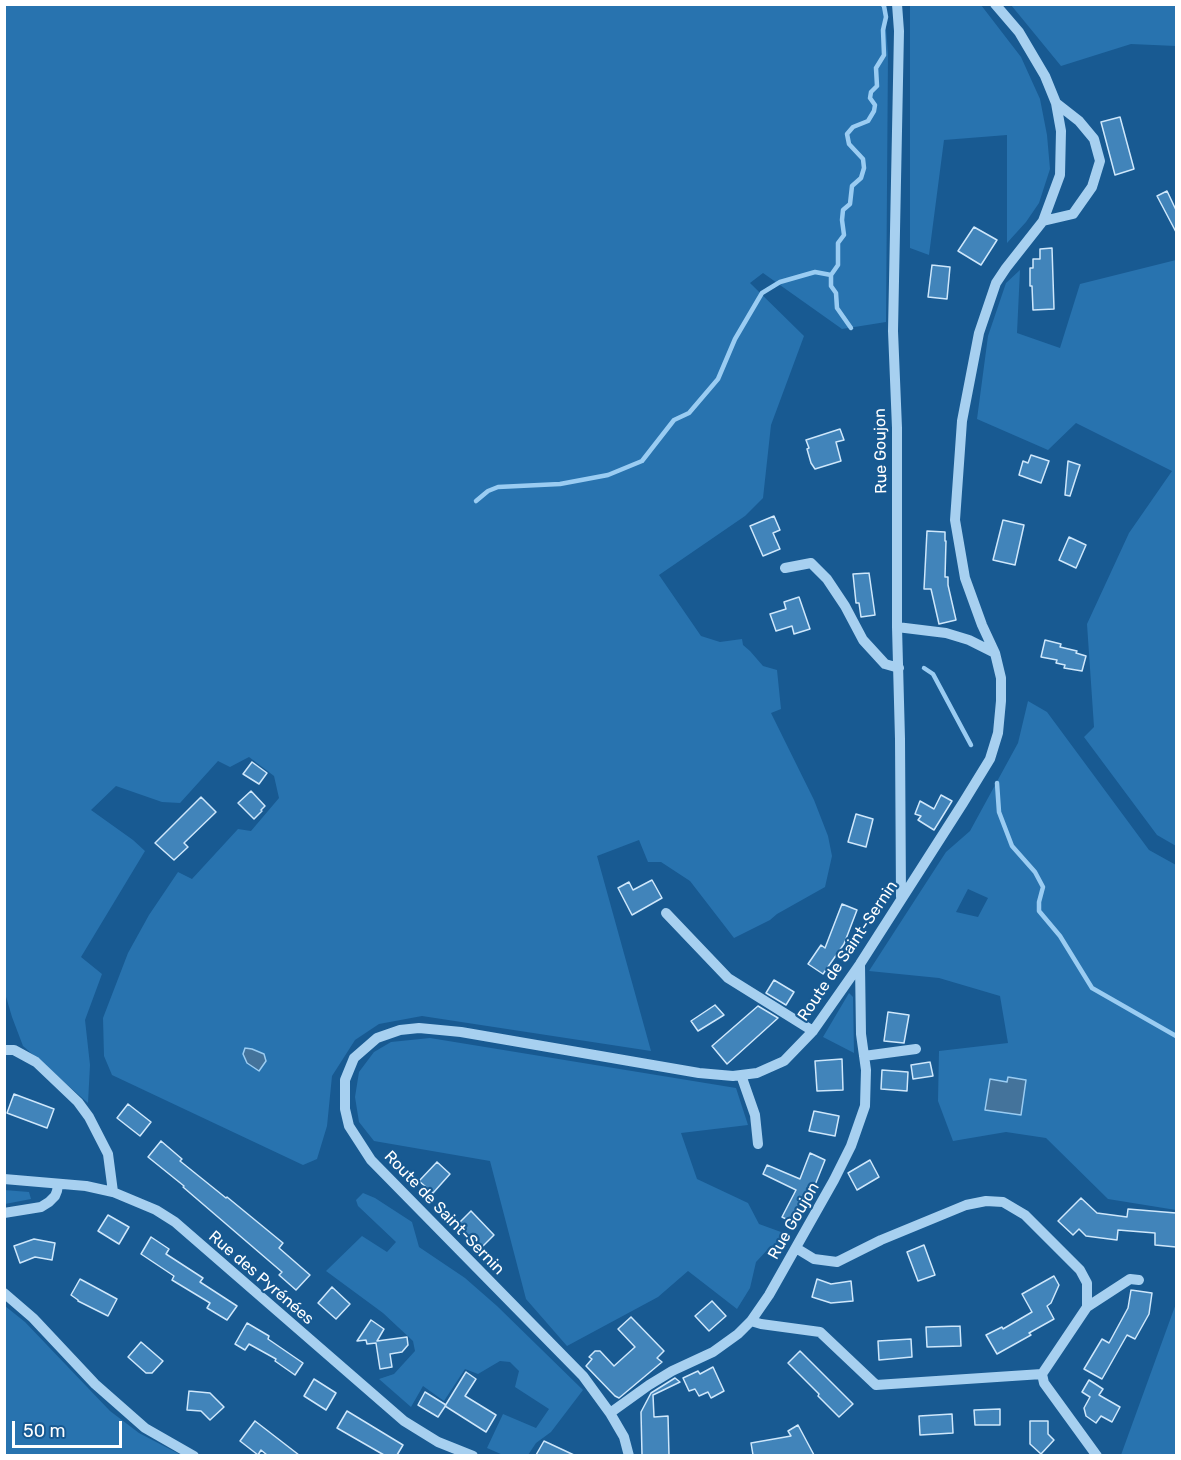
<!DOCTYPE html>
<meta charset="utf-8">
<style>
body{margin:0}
#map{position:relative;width:1181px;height:1460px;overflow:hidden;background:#185a92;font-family:Rubik,sans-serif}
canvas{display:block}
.frame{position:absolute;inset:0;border:6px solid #fff;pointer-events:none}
.scale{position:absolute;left:12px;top:1421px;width:110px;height:27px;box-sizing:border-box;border:3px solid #fff;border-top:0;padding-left:8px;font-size:18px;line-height:21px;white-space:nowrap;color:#fff;-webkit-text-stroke:4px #185a92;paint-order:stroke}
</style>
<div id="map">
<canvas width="1181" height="1460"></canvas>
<div class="frame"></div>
<div class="scale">50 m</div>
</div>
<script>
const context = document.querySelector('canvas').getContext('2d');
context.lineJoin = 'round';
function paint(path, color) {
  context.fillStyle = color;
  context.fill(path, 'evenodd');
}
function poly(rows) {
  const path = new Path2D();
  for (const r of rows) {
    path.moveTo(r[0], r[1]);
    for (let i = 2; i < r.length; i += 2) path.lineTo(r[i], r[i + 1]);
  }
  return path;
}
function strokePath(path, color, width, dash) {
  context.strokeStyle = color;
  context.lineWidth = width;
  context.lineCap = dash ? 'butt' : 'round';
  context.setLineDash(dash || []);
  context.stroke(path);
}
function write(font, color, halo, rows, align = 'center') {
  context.font = font + ' Rubik,sans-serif';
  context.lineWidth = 4.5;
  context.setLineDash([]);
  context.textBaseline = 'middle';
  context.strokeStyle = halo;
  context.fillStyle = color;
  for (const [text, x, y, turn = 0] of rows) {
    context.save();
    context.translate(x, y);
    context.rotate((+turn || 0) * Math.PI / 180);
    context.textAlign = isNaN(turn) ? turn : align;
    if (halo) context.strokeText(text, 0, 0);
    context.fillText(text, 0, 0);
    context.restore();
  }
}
const green = poly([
 [4,5,884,5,888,53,886,322,842,329,763,273,750,283,804,336,771,425,763,498,745,516,659,575,701,636,720,642,742,639,743,645,750,651,763,666,777,670,781,709,771,713,814,800,828,836,832,856,825,887,777,914,770,920,734,938,690,881,661,862,648,862,639,840,597,856,651,1051,422,1016,379,1024,355,1040,332,1076,327,1126,317,1159,303,1165,112,1075,104,1056,103,1018,128,953,149,915,178,872,192,879,238,829,251,831,279,798,274,776,249,757,230,767,218,761,180,803,162,802,116,786,91,810,133,840,145,851,81,957,102,974,85,1020,90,1065,88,1103,23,1046,12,1017,4,990],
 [910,5,981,5,1021,57,1040,99,1047,135,1050,169,1039,203,1026,222,1007,243,1007,135,944,140,929,255,910,248],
 [1011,5,1176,5,1176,46,1131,44,1061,66],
 [1176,260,1176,846,1157,835,1084,737,1094,727,1087,624,1129,533,1172,471,1076,423,1048,450,977,419,988,336,1006,283,1020,270,1017,333,1060,348,1080,284],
 [1028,701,1047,712,1149,850,1176,865,1176,1210,1108,1199,1046,1138,1006,1132,953,1141,938,1101,939,1051,1008,1043,1000,996,939,978,869,971,946,852,970,831,1018,743],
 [968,889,988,898,978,917,956,912],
 [849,993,853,997,854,1053,823,1037],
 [430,1038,736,1088,748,1125,681,1133,697,1179,748,1203,759,1224,792,1236,770,1247,756,1262,750,1288,737,1309,688,1271,658,1297,567,1346,526,1299,490,1161,374,1141,359,1122,355,1097,359,1072,374,1052,391,1042],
 [4,1190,29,1192,31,1199,5,1204],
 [363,1193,375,1198,412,1222,419,1247,465,1278,497,1306,583,1390,551,1432,536,1443,528,1455,503,1455,487,1448,503,1414,536,1428,549,1409,515,1387,519,1371,510,1362,500,1361,478,1374,465,1369,444,1401,423,1386,411,1407,379,1379,394,1374,415,1351,413,1341,383,1313,326,1271,362,1236,387,1252,396,1242,358,1206,356,1200],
 [1176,1304,1176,1455,1121,1455,1174,1309],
 [5,1306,25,1322,110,1411,139,1433,181,1455,5,1455]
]);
const water = poly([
 [245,1048,252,1049,264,1054,266,1061,259,1071,247,1063,243,1054,245,1048],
 [1008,1077,1026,1080,1021,1115,985,1110,990,1079,1007,1082,1008,1077]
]);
const stream = poly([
 [851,328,837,308,836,293,831,286,831,275,838,265,838,243,844,235,842,220,843,210,850,204,852,186,861,178,864,168,863,159,849,144,847,134,853,127,868,121,874,111,875,105,870,98,871,92,877,86,876,68,884,55,883,30,886,17,884,6,882,4],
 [476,501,488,491,498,487,560,484,608,475,642,461,674,420,689,413,718,379,735,339,762,293,780,282,815,272,831,275],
 [924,668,933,674,971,745],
 [997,783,999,812,1012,846,1035,872,1043,887,1039,902,1039,911,1060,936,1092,988,1176,1036]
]);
const building = poly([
 [1120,117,1134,169,1115,175,1101,122,1120,117],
 [1167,191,1176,210,1176,232,1157,196,1167,191],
 [974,227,997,240,981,265,958,251,974,227],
 [1052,248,1054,309,1033,310,1032,286,1030,286,1030,268,1033,268,1033,259,1040,259,1040,249,1052,248],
 [932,265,950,267,947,299,928,297,932,265],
 [840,429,844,440,836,442,841,461,815,469,811,463,807,449,809,448,806,440,840,429],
 [1031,455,1049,461,1041,483,1019,475,1023,461,1028,463,1031,455],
 [1068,461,1080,465,1070,496,1065,495,1068,461],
 [774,516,780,530,773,533,780,549,763,556,750,526,774,516],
 [1003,520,1024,525,1015,565,993,560,1003,520],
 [927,531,945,532,945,541,946,541,945,577,948,577,948,585,956,620,939,624,931,589,924,589,927,531],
 [1069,537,1086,545,1076,568,1059,560,1069,537],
 [869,573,875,615,861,617,859,603,856,603,853,574,869,573],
 [799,597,810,629,794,634,792,626,776,631,770,614,786,609,784,602,799,597],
 [1045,640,1061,644,1060,647,1077,651,1076,653,1086,656,1082,671,1064,668,1065,665,1056,663,1057,660,1041,657,1045,640],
 [252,762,267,773,259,784,243,774,252,762],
 [251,791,265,806,261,810,262,811,254,819,238,803,251,791],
 [941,795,952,801,934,830,918,820,921,816,915,814,920,801,934,809,941,795],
 [201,797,216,812,184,843,188,847,174,860,155,843,201,797],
 [856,814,873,819,866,847,848,842,856,814],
 [652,880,662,898,632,915,618,888,629,882,633,890,652,880],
 [842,904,857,910,844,944,823,974,808,964,821,945,825,948,842,904],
 [774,980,794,992,786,1005,766,993,774,980],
 [715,1005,724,1015,698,1031,691,1021,715,1005],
 [758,1006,778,1018,727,1064,712,1046,758,1006],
 [888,1012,909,1015,904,1043,884,1041,888,1012],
 [842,1059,843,1090,817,1091,815,1061,842,1059],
 [930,1062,933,1076,913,1079,911,1065,930,1062],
 [882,1070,908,1072,907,1091,881,1089,882,1070],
 [14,1094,54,1109,47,1128,7,1113,14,1094],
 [128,1104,151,1122,140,1136,117,1118,128,1104],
 [814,1111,839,1116,835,1136,809,1131,814,1111],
 [161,1141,182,1159,180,1161,226,1198,227,1197,283,1243,279,1248,310,1275,296,1290,279,1275,282,1272,183,1187,184,1186,148,1157,161,1141],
 [810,1153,825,1160,813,1190,796,1224,782,1217,796,1190,763,1174,767,1165,800,1179,810,1153],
 [870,1160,879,1177,857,1190,848,1173,870,1160],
 [437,1162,450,1174,433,1193,419,1181,437,1162],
 [1081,1198,1097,1213,1127,1217,1128,1209,1176,1213,1176,1247,1155,1245,1155,1233,1118,1230,1117,1240,1086,1236,1079,1229,1073,1235,1058,1221,1081,1198],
 [471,1211,494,1235,480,1249,464,1232,466,1230,459,1223,471,1211],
 [108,1215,129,1227,119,1244,98,1231,108,1215],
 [151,1237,169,1249,166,1254,203,1278,200,1282,237,1306,227,1320,207,1308,210,1303,172,1280,174,1276,141,1254,151,1237],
 [34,1239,55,1243,52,1260,35,1257,20,1263,14,1246,34,1239],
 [924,1245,935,1275,918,1281,907,1252,924,1245],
 [1054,1276,1059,1285,1051,1303,1047,1306,1054,1319,1029,1333,1031,1335,997,1354,986,1335,1002,1327,1003,1329,1032,1312,1022,1294,1054,1276],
 [80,1279,117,1299,108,1316,78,1301,78,1300,71,1295,80,1279],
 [817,1279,831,1284,851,1281,853,1301,831,1303,812,1297,817,1279],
 [332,1287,350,1304,336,1319,318,1303,332,1287],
 [1131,1290,1152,1293,1149,1314,1135,1339,1127,1335,1102,1379,1084,1369,1102,1339,1109,1343,1128,1308,1131,1290],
 [712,1301,726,1316,709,1331,695,1316,712,1301],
 [631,1317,664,1351,657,1358,662,1362,619,1398,615,1396,586,1366,592,1359,589,1357,595,1351,600,1351,614,1366,635,1347,618,1329,631,1317],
 [371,1320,384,1329,377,1341,407,1337,408,1345,402,1352,390,1354,392,1367,380,1369,376,1343,367,1344,366,1340,357,1341,371,1320],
 [247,1323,269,1336,268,1339,303,1363,295,1375,275,1361,276,1359,249,1344,245,1350,235,1344,247,1323],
 [960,1326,961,1346,927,1347,926,1327,960,1326],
 [911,1339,912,1357,879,1360,878,1341,911,1339],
 [141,1342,163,1361,152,1373,146,1373,128,1357,141,1342],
 [800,1351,853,1404,839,1417,818,1396,819,1394,788,1363,800,1351],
 [713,1367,724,1391,711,1398,708,1392,699,1396,695,1389,689,1391,683,1378,698,1371,700,1374,713,1367],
 [466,1372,476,1379,465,1396,496,1415,486,1432,445,1406,466,1372],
 [675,1378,680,1382,653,1395,654,1417,668,1416,669,1455,642,1455,641,1412,651,1393,675,1378],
 [314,1379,336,1393,326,1410,304,1396,314,1379],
 [1089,1380,1103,1389,1099,1395,1120,1407,1112,1422,1101,1416,1096,1423,1086,1416,1084,1408,1090,1397,1082,1392,1089,1380],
 [189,1391,210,1393,224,1407,210,1420,201,1411,187,1410,189,1391],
 [425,1392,446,1405,438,1417,418,1405,425,1392],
 [1000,1409,1000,1425,975,1425,974,1410,1000,1409],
 [347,1411,403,1445,397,1455,384,1455,337,1428,347,1411],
 [952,1414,953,1433,920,1435,919,1416,952,1414],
 [255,1421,299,1455,267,1455,261,1450,258,1455,240,1441,255,1421],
 [1030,1421,1048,1421,1048,1434,1054,1440,1041,1454,1030,1444,1030,1421],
 [798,1425,814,1455,753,1455,751,1443,791,1436,788,1431,798,1425],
 [544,1441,574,1455,536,1455,544,1441]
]);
const minor = poly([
 [897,4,899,31,893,331,897,428,897,627,900,739,901,897],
 [1043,221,1073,214,1092,187,1100,161,1094,139,1079,121,1056,103],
 [785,568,811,563,827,579,845,606,863,640,885,664,899,668],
 [897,627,946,633,969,640,995,653],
 [666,913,728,978,813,1031],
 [4,1050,14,1050,36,1062,78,1102,89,1117,108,1154,113,1192],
 [864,1056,916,1049],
 [741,1075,755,1115,758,1144],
 [4,1179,86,1186,113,1192,156,1210,175,1222,404,1421,438,1442,473,1456],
 [4,1213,41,1207,49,1202,55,1196,57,1191,58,1184],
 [4,1293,33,1318,95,1384,145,1428,194,1456],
 [1087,1307,1130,1279,1139,1280],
 [751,1321,761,1324,820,1332,876,1385,1042,1374,1087,1307,1087,1283,1080,1270,1025,1215,1003,1202,986,1201,966,1205,881,1240,837,1262,814,1259,796,1248],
 [1042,1374,1044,1383,1097,1456],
 [610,1413,649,1385,672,1371,713,1352,738,1334,751,1321,769,1295,834,1180,851,1146,865,1106,866,1070,861,1034,860,965],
 [629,1456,624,1437,610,1413,583,1376,371,1160,349,1126,345,1109,345,1080,354,1058,377,1038,400,1030,419,1028,461,1032,699,1073,733,1076,757,1073,784,1061,813,1031,860,964,963,803,990,759,998,733,1001,701,1001,678,995,653,982,625,965,578,955,520,962,421,979,333,996,283,1006,268,1043,221,1060,175,1061,131,1056,103,1045,76,1019,32,995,4]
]);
const streetNames = [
 ["Rue Goujon",881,451,-91],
 ["Route de Saint-Sernin",848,951,-56],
 ["Route de Saint-Sernin",444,1213,46],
 ["Rue Goujon",794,1221,-60],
 ["Rue des Pyrénées",261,1278,41]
];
paint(green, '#2873af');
paint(water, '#44739b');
strokePath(water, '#9accf2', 1.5);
strokePath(stream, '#9accf2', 4.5);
paint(building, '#4184ba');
strokePath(building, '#cee7fb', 1.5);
strokePath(minor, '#a7d0f0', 10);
write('16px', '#fff', '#185a92', streetNames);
</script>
